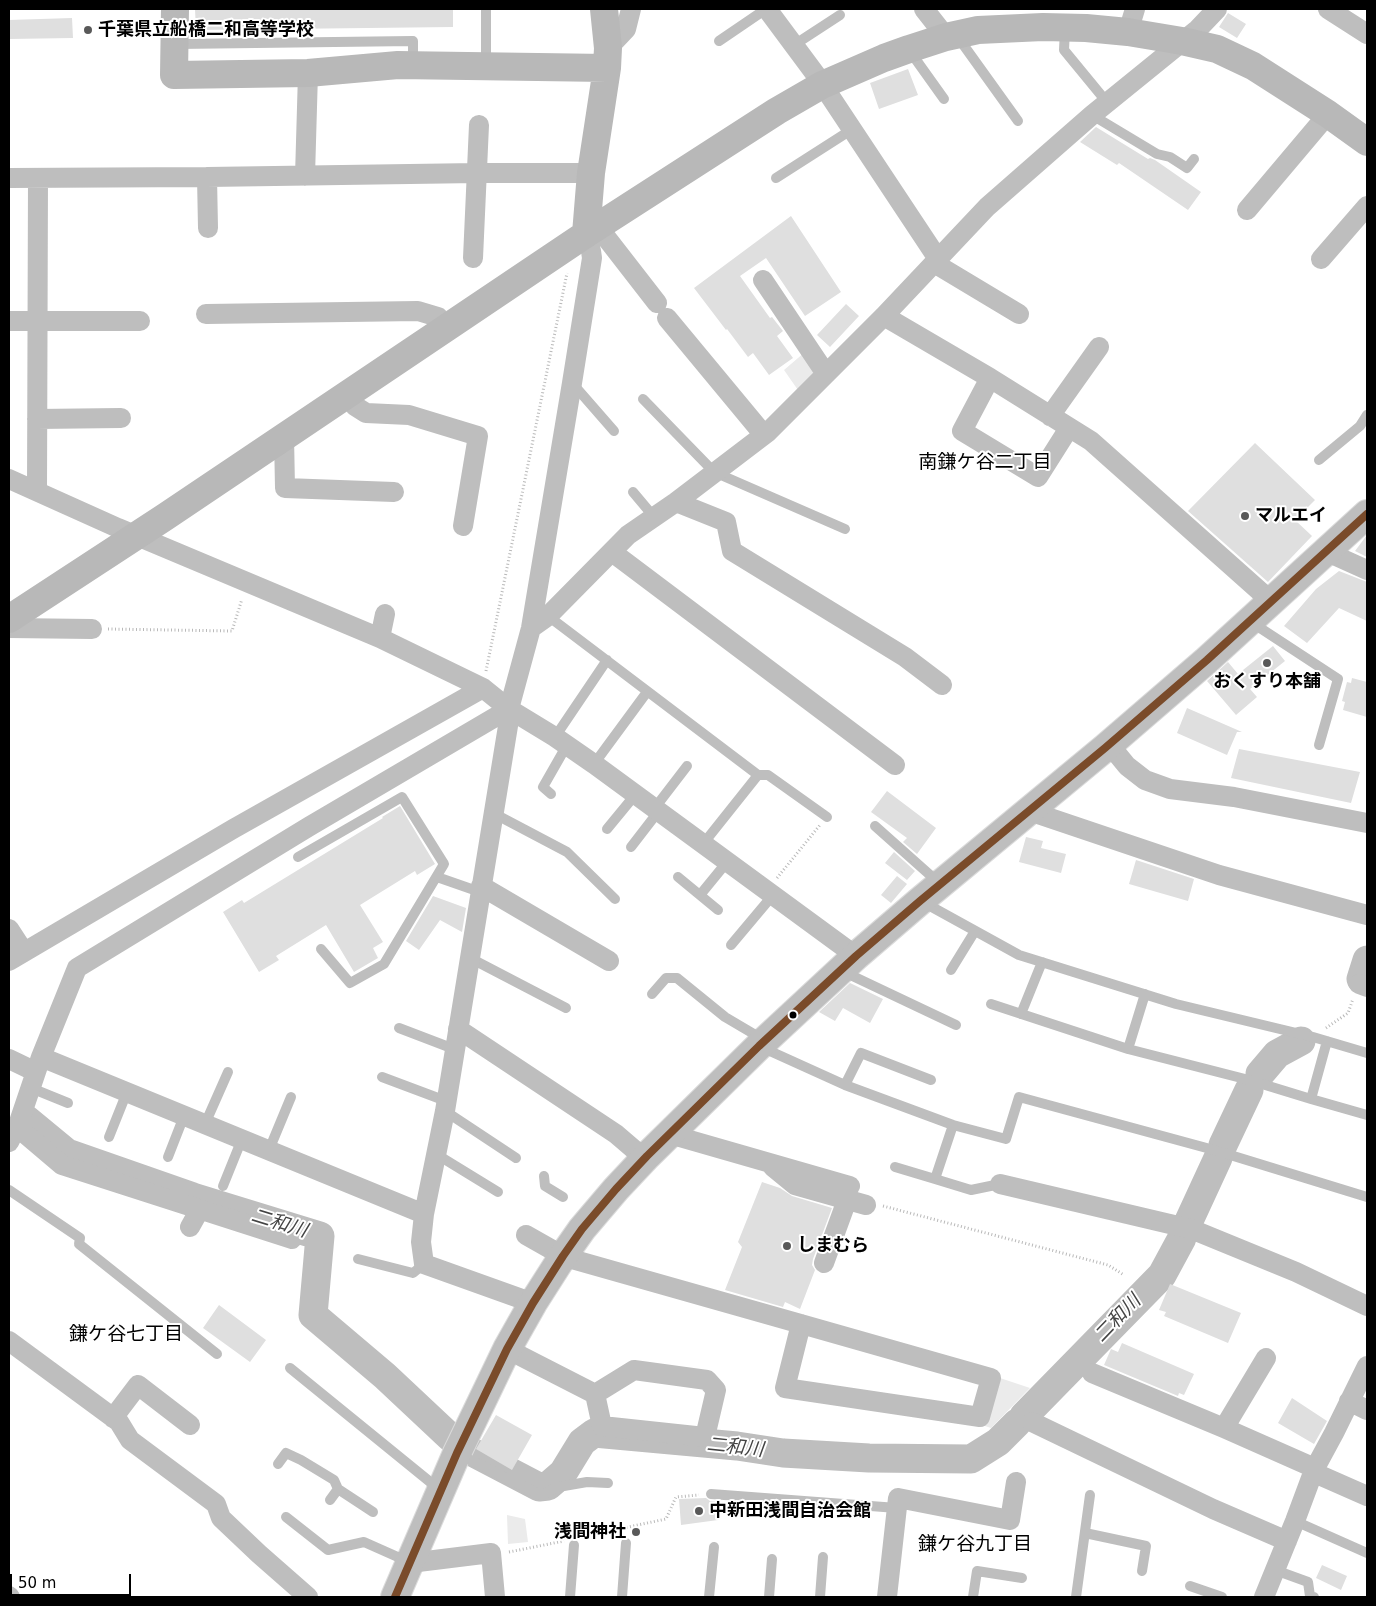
<!DOCTYPE html>
<meta charset="utf-8">
<style>
body{margin:0}
#map{position:relative;width:1376px;height:1606px;overflow:hidden;background:#fff;font-family:"DejaVu Sans",sans-serif}
canvas{display:block}
.frame{position:absolute;inset:0;border:10px solid #000;pointer-events:none}
.scale{position:absolute;left:10px;top:1574px;width:121px;height:22px;box-sizing:border-box;border:2px solid #000;border-top:0;padding-left:6px;font-size:15px;line-height:18px;white-space:nowrap;color:#000;-webkit-text-stroke:4px #fff;paint-order:stroke}
</style>
<div id="map">
<canvas width="1376" height="1606"></canvas>
<div class="frame"></div>
<div class="scale">50 m</div>
</div>
<script>
const context = document.querySelector('canvas').getContext('2d');
context.lineJoin = 'round';
function paint(path, color) {
  context.fillStyle = color;
  context.fill(path, 'evenodd');
}
function poly(rows) {
  const path = new Path2D();
  for (const r of rows) {
    path.moveTo(r[0], r[1]);
    for (let i = 2; i < r.length; i += 2) path.lineTo(r[i], r[i + 1]);
  }
  return path;
}
function strokePath(path, color, width, dash) {
  context.strokeStyle = color;
  context.lineWidth = width;
  context.lineCap = dash ? 'butt' : 'round';
  context.setLineDash(dash || []);
  context.stroke(path);
}
function write(font, color, halo, rows, align = 'center') {
  context.font = font + ' "DejaVu Sans","Noto Sans JP",sans-serif';
  context.lineWidth = 4;
  context.setLineDash([]);
  context.textBaseline = 'middle';
  context.strokeStyle = halo;
  context.fillStyle = color;
  for (const [text, x, y, turn = 0] of rows) {
    context.save();
    context.translate(x, y);
    context.rotate((+turn || 0) * Math.PI / 180);
    context.textAlign = isNaN(turn) ? turn : align;
    if (halo) context.strokeText(text, 0, 0);
    context.fillText(text, 0, 0);
    context.restore();
  }
}
const green = poly([
 [805,352,814,373,800,393,784,370],
 [1000,1378,1030,1388,991,1428,982,1425],
 [507,1515,525,1519,528,1542,508,1544]
]);
const river = poly([
 [1361,979,1367,960],
 [1260,1074,1277,1054,1301,1041],
 [27,1120,67,1153,193,1197,320,1236,313,1315,385,1376,450,1437],
 [1223,1145,1249,1090],
 [1188,1223,1218,1158],
 [1024,1416,1162,1275,1182,1238],
 [474,1453,539,1487,548,1486,563,1473,582,1442,594,1433,737,1446,783,1453,869,1458,971,1459,998,1442,1017,1423]
]);
const building = poly([
 [195,9,453,9,453,27,196,30],
 [1228,13,1246,24,1237,38,1219,27],
 [72,18,73,38,9,39,9,20],
 [908,69,918,95,879,109,870,83],
 [1096,127,1148,159,1150,158,1155,160,1201,192,1188,210,1119,163,1117,165,1080,142],
 [791,216,841,292,805,316,766,258,740,276,770,318,772,317,783,331,777,336,793,358,769,375,753,353,748,357,727,329,726,330,694,288],
 [846,304,859,316,830,347,817,335],
 [1255,443,1315,500,1295,520,1312,536,1268,582,1188,511],
 [1367,535,1367,557,1355,551],
 [1339,571,1367,582,1367,621,1339,608,1307,643,1284,626,1316,589],
 [1273,646,1285,661,1250,689,1257,697,1236,715,1207,681,1228,662,1238,674],
 [1352,678,1367,682,1367,717,1343,710,1345,702,1342,701,1347,682,1351,683],
 [1187,708,1242,732,1237,732,1227,755,1177,733],
 [1239,749,1360,772,1351,803,1231,778],
 [887,791,936,828,917,854,903,842,907,838,871,812],
 [400,806,435,864,417,875,415,871,360,905,383,942,373,948,378,958,354,972,326,925,276,956,279,960,259,972,223,912,242,900,244,903,383,818,382,817],
 [1026,837,1043,841,1041,848,1066,854,1061,873,1019,862],
 [894,852,915,871,907,880,885,863],
 [1136,860,1194,879,1188,901,1129,884],
 [897,876,907,884,891,903,881,895],
 [433,896,466,908,462,932,440,920,419,950,406,941],
 [850,983,883,999,870,1023,843,1008,835,1021,819,1012],
 [762,1182,780,1188,792,1196,832,1208,813,1259,812,1265,815,1270,800,1309,785,1302,783,1307,725,1290,742,1247,738,1242],
 [1170,1284,1241,1313,1228,1343,1164,1316,1166,1312,1159,1310],
 [219,1305,266,1340,250,1362,203,1328],
 [1122,1343,1194,1374,1184,1395,1179,1393,1178,1396,1104,1365,1111,1349,1118,1352],
 [1292,1398,1327,1421,1314,1444,1278,1423],
 [496,1415,532,1435,512,1470,476,1449],
 [706,1498,710,1501,719,1502,718,1520,681,1525,679,1499],
 [1322,1565,1347,1576,1341,1590,1316,1578]
]);
const path = poly([
 [108,629,232,631,242,599],
 [486,671,567,273],
 [777,878,820,825],
 [1326,1028,1348,1013,1353,999],
 [883,1206,1108,1265,1124,1275],
 [582,1537,666,1519,676,1497,699,1495],
 [509,1552,564,1541]
]);
const lane = poly([
 [486,9,486,66],
 [1065,29,1064,50,1101,95],
 [957,36,1018,121],
 [719,41,766,9],
 [177,44,413,41,413,64],
 [794,45,840,15],
 [909,50,944,99],
 [1092,115,1157,154,1170,157,1187,168,1194,159],
 [776,178,851,130],
 [573,384,614,431],
 [643,399,714,472,845,529],
 [1319,460,1360,426,1367,415],
 [633,492,654,517],
 [548,616,758,775],
 [1251,622,1338,679,1319,745],
 [555,737,607,660],
 [594,764,647,692],
 [551,794,543,787,567,745],
 [654,809,687,766],
 [493,813,567,852,615,899],
 [875,826,939,883],
 [607,829,635,795],
 [703,844,758,775,768,775,827,817],
 [631,847,658,812],
 [298,857,402,797,444,864,384,964,350,983,321,949],
 [437,877,480,892],
 [678,877,718,910],
 [700,895,727,862],
 [921,901,1019,955,1176,1004,1313,1037,1367,1053],
 [731,945,773,895],
 [470,958,566,1008],
 [951,970,975,931],
 [842,971,956,1025],
 [652,994,666,978,677,978,725,1017,764,1040],
 [991,1004,1128,1049,1249,1080,1311,1099,1367,1115],
 [1021,1014,1042,962],
 [399,1028,454,1049],
 [761,1047,845,1085,953,1125,1006,1139,1019,1097,1214,1150,1367,1197],
 [1128,1049,1145,994],
 [382,1077,446,1101],
 [845,1085,861,1053,931,1080],
 [31,1088,68,1103],
 [1311,1099,1327,1041],
 [445,1111,516,1158],
 [205,1124,228,1072],
 [953,1125,935,1179,971,1190,1000,1184],
 [109,1137,127,1092],
 [269,1150,291,1097],
 [436,1154,498,1192],
 [168,1157,184,1116],
 [895,1167,935,1179],
 [544,1176,545,1186,563,1197],
 [223,1186,242,1139],
 [9,1190,80,1238,79,1244,217,1354],
 [358,1259,413,1273,424,1264],
 [290,1368,440,1490],
 [458,1454,541,1495,558,1487,587,1482,608,1483],
 [278,1464,286,1453,301,1460,334,1480,338,1489,373,1512],
 [711,1494,897,1508],
 [330,1500,338,1489],
 [286,1517,328,1550,364,1542,409,1562],
 [1295,1521,1367,1553],
 [1085,1533,1146,1546,1142,1571],
 [1275,1570,1308,1582,1310,1596,1314,1597],
 [1190,1586,1222,1597],
 [570,1597,574,1545],
 [622,1597,626,1543],
 [709,1597,714,1547],
 [769,1597,772,1559],
 [820,1597,823,1557],
 [973,1597,977,1571,1022,1578],
 [1076,1597,1090,1495]
]);
const street = poly([
 [767,9,816,75,938,259],
 [924,9,946,37],
 [1328,9,1367,34],
 [1128,32,1135,9],
 [608,48,626,29,631,9],
 [305,176,308,73],
 [207,177,208,228],
 [9,178,207,177,477,173,591,173],
 [1247,210,1328,114],
 [598,227,657,303],
 [473,258,479,125],
 [1321,259,1367,206],
 [934,263,1019,314],
 [763,280,826,374],
 [206,314,418,311,438,317,441,332],
 [884,316,990,378,1091,441,1272,602],
 [667,318,764,435],
 [9,321,140,321],
 [990,378,962,431,1038,477,1069,428],
 [348,394,355,406,366,413,409,415,478,436,463,526],
 [1050,416,1099,347],
 [37,419,121,418],
 [284,436,285,488,394,492],
 [9,479,118,528,380,638,483,688,509,709,555,737,594,764,856,956],
 [37,491,38,178],
 [676,502,726,522,732,551,905,657,942,685],
 [612,552,895,765],
 [1327,552,1367,570],
 [9,628,92,629],
 [531,628,548,616,628,535,676,502,768,432,884,316,987,207,1092,115,1198,29,1217,9],
 [380,638,385,614],
 [1109,744,1127,766,1145,780,1170,789,1234,797,1367,823],
 [1029,810,1041,815,1219,875,1367,915],
 [481,886,609,961],
 [9,929,24,952],
 [9,961,233,829,483,688],
 [1359,984,1367,987],
 [458,1029,616,1134,637,1152,647,1156],
 [41,1057,424,1214],
 [9,1059,36,1072],
 [16,1126,62,1165,292,1239],
 [669,1134,850,1186],
 [9,1142,19,1122,41,1057,77,968,310,826,509,709],
 [773,1167,795,1185,866,1205],
 [1000,1184,1191,1229,1296,1272,1367,1306],
 [190,1227,200,1209],
 [526,1235,556,1252,575,1260,801,1324,991,1378,980,1417,785,1388,801,1324],
 [824,1263,847,1200],
 [533,1303,424,1264,421,1242,424,1214,445,1111,470,958,508,726,509,709,531,628,572,383,592,258,591,251,586,234],
 [9,1341,119,1422,130,1440,216,1504,221,1518,259,1554,308,1597],
 [507,1349,595,1394,602,1426,705,1437,716,1390,707,1380,634,1370,595,1394],
 [1092,1373,1224,1428,1310,1466,1317,1474,1367,1496],
 [1349,1401,1367,1410],
 [113,1418,138,1385,190,1425],
 [1032,1422,1213,1509,1287,1541],
 [1224,1428,1266,1358],
 [410,1563,491,1553,495,1597],
 [9,1596,10,1597],
 [887,1597,898,1498,1010,1520,1016,1482],
 [1264,1597,1295,1521,1314,1470,1334,1433,1367,1366]
]);
const secondary = poly([
 [175,9,174,75,308,73,398,65,607,68],
 [586,234,591,173,607,68,608,48,604,9],
 [9,619,165,517,586,234,777,111,822,85,884,58,909,49,946,37,978,30,1043,27,1086,28,1128,32,1182,41,1217,49,1253,66,1328,114,1367,142]
]);
const primary = poly([
 [395,1597,457,1453,507,1349,533,1303,563,1256,582,1229,616,1189,647,1156,759,1046,856,956,920,901,1105,748,1207,660,1367,514]
]);
const bus1 = poly([
 [395,1597,457,1453,507,1349,533,1303,563,1256,582,1229,616,1189,647,1156,759,1046,856,956,920,901,1105,748,1207,660,1367,514]
]);
const markers = [
 [88,30,5,"#595959"],
 [1245,516,5,"#595959"],
 [1267,663,5,"#595959"],
 [793,1015,4.5,"#000"],
 [787,1246,5,"#595959"],
 [699,1511,5,"#595959"],
 [636,1532,5,"#595959"]
];
const poiNames = [
 ["千葉県立船橋二和高等学校",98,30],
 ["マルエイ",1255,516],
 ["おくすり本舗",1267,682,"center"],
 ["しまむら",797,1246],
 ["中新田浅間自治会館",709,1511],
 ["浅間神社",626,1532,"right"]
];
const neighbourhoodNames = [
 ["南鎌ケ谷二丁目",985,463],
 ["鎌ケ谷七丁目",126,1335],
 ["鎌ケ谷九丁目",975,1545]
];
const waterNames = [
 ["二和川",279,1224,17],
 ["二和川",1118,1319,-46],
 ["二和川",735,1448,6]
];
paint(green, '#ebebeb');
strokePath(river, '#bebebe', 29);
paint(building, '#dfdfdf');
strokePath(primary, '#dbdbdb', 30);
strokePath(path, '#b9b9b9', 3, [1, 2.5]);
strokePath(lane, '#bebebe', 10);
strokePath(street, '#bebebe', 20);
strokePath(secondary, '#b8b8b8', 28);
strokePath(primary, '#bebebe', 28);
strokePath(bus1, '#7a4b2a', 8);
for (const [x, y, r, color] of markers) {
  const dot = new Path2D();
  dot.arc(x, y, r, 0, 2 * Math.PI);
  context.fillStyle = color;
  context.fill(dot);
  strokePath(dot, '#fff', 2);
}
write('bold 18px', '#000', '#fff', poiNames, 'left');
write('19px', '#000', '#fff', neighbourhoodNames);
write('italic 19px', '#434343', '#fff', waterNames);
</script>
